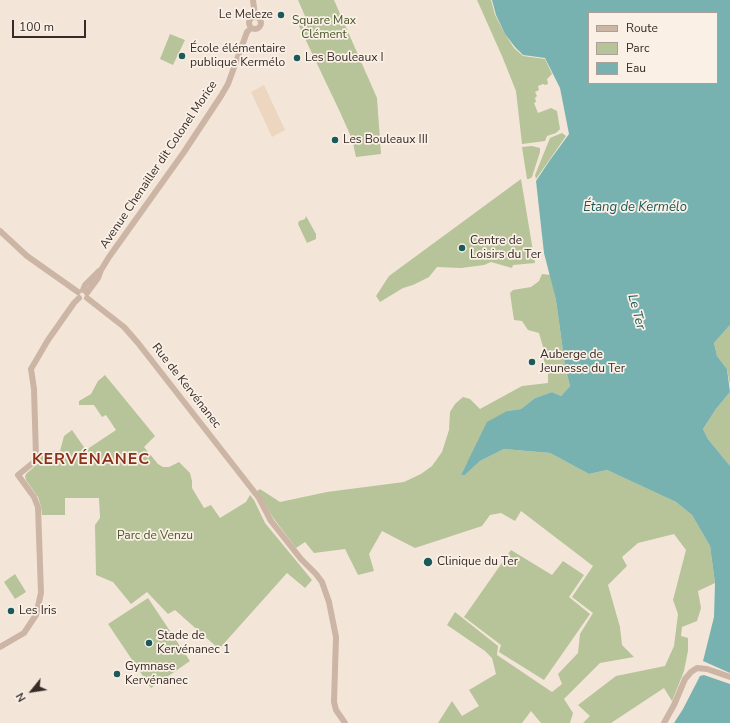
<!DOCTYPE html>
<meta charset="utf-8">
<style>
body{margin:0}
#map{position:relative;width:730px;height:723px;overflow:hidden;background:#f3e6d9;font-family:"Nunito Sans",sans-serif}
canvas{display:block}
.legend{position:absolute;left:588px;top:12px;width:130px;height:72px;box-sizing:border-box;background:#faf0e6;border:1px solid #aca19a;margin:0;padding:5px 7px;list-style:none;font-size:12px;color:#372b27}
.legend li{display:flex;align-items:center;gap:8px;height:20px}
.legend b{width:20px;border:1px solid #aca19a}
.north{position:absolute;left:12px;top:671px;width:40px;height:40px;-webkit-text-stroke:3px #faf0e6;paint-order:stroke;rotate:240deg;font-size:11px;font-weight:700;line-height:16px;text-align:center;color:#372b27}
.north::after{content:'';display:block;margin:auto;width:14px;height:18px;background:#372b27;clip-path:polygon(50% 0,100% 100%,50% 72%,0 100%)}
.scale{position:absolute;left:12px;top:20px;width:74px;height:18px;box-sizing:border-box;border:2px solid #372b27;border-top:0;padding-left:5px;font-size:12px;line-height:14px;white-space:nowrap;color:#372b27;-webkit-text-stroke:3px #faf0e6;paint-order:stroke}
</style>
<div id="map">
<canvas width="730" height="723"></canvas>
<ul class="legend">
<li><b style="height:5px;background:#ccb5a5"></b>Route</li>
<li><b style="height:11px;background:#b7c399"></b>Parc</li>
<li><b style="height:11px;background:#77b2b1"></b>Eau</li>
</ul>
<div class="north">N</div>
<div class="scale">100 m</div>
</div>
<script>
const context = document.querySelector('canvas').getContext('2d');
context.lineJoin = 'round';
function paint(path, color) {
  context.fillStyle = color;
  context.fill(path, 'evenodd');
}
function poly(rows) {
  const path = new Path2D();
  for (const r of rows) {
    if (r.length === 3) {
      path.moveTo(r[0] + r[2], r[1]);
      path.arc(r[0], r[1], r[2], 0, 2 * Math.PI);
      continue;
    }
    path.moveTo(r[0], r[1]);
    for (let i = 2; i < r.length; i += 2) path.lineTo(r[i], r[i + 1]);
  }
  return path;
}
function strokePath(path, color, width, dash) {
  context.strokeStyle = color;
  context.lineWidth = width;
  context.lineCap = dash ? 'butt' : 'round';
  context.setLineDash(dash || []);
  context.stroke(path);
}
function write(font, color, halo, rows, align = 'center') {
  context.font = font + ' "Nunito Sans",sans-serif';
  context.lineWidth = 3.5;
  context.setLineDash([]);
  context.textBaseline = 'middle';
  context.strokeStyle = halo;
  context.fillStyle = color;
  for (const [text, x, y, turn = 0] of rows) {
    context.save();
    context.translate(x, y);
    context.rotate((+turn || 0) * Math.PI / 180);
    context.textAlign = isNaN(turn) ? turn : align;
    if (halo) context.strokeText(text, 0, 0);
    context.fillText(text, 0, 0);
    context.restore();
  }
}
const green = poly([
 [298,0,334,0,377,98,381,154,356,157,352,139,340,112,299,26,304,21,305,16],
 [477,0,491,0,495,15,505,34,514,48,523,56,545,59,552,74,547,79,548,84,545,85,543,84,538,86,539,90,535,92,537,96,535,98,536,102,534,103,538,113,551,108,557,111,560,129,556,133,547,136,545,141,522,144,516,91,502,56],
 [170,34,185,40,173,65,160,59],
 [562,133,566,136,536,179,535,175,550,138],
 [532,146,540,148,540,152,532,177,529,179,527,179,522,147],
 [521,179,535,263,513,265,512,268,491,262,484,265,461,268,437,267,429,277,413,285,403,288,380,302,376,296,389,276],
 [306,216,316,234,316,239,307,243,298,224,299,221,305,219],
 [542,274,550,275,556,300,565,366,570,386,561,396,552,392,535,398,521,409,507,411,467,463,461,475,465,475,480,461,504,449,550,453,589,474,607,470,676,502,692,515,710,546,715,583,698,591,701,608,697,621,682,627,681,636,688,638,688,651,684,671,672,701,664,688,611,723,583,723,590,716,578,705,616,676,665,666,674,646,678,614,673,600,686,550,674,534,638,543,622,557,627,566,608,585,620,627,622,645,634,657,600,663,564,699,573,713,570,723,541,723,531,711,522,723,438,723,452,701,462,716,479,706,469,690,496,674,492,658,485,651,447,625,455,612,498,646,497,655,552,692,562,684,558,674,578,653,580,634,593,613,572,597,593,566,521,511,515,521,501,513,490,515,482,526,415,548,382,531,369,554,374,571,358,575,345,549,314,553,305,542,296,548,274,519,257,491,260,489,280,502,327,492,404,482,421,474,432,466,442,452,449,430,450,412,455,404,463,397,470,399,480,409,522,386,548,383,548,369,544,361,543,347,539,333,528,330,522,321,514,320,510,293,513,290,531,287,539,281],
 [730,325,730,385,727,369,717,356,714,343],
 [105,375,155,436,144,447,158,464,163,467,169,467,179,462,190,473,192,481,192,488,204,508,211,505,220,518,246,502,250,495,254,500,265,523,312,580,305,588,287,573,219,649,175,610,168,614,147,592,131,604,113,582,96,575,95,525,100,518,99,498,65,498,65,515,42,515,41,506,38,497,26,480,25,476,27,473,34,467,37,462,39,452,60,451,64,436,72,430,86,450,116,430,106,415,102,417,94,405,79,405,79,401,91,394,98,381],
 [730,392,730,466,708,439,703,429,716,409],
 [511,550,552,575,563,561,584,575,569,597,590,614,544,680,499,652,501,645,464,617],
 [15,574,26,592,15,599,4,582],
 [148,598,190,661,151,688,108,624]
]);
const plaza = poly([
 [264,85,285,130,272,137,251,92]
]);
const water = poly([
 [492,0,730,0,730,325,714,343,717,356,727,369,730,392,716,409,703,429,708,439,730,466,730,673,703,661,714,617,715,583,710,546,692,515,676,502,607,470,589,474,550,453,504,449,480,461,465,475,461,475,487,422,507,411,521,409,535,398,552,392,561,396,570,386,565,366,556,300,544,253,536,181,550,160,569,134,560,88,545,58,523,55,515,47,505,34,496,15],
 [589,13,717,13,717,83,589,83],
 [704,675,730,684,730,723,674,723,683,709,700,676]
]);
const tertiary = poly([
 [253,0,255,16],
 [255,23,6],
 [0,231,27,256,78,292],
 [83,290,85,285,99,271],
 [87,293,98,278,101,270,109,257,184,152,221,96,228,84,247,32,251,28],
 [87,298,124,327,138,343,259,498,271,521,301,559,316,574,322,582,329,602,336,637,334,702,336,710,345,723],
 [0,647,24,633,36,615,41,593,38,507,34,497,18,475,34,462,36,457,34,389,31,369,48,340,74,303,79,298],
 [664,723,674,705,685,679,691,672,697,668,707,669,730,677]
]);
const markers = [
 [281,15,4,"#1a5a5b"],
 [182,56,4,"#1a5a5b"],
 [297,58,4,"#1a5a5b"],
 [335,140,4,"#1a5a5b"],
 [462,248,4,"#1a5a5b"],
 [532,362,4,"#1a5a5b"],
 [428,562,5,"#1a5a5b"],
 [11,611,4,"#1a5a5b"],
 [149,643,4,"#1a5a5b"],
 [117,674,4,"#1a5a5b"]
];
const poiNames = [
 ["Le Meleze",273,15,"right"],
 ["École élémentaire",190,49],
 ["publique Kermélo",190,63],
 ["Les Bouleaux I",305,58],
 ["Les Bouleaux III",343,140],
 ["Centre de",470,241],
 ["Loisirs du Ter",470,255],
 ["Auberge de",540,355],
 ["Jeunesse du Ter",540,369],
 ["Clinique du Ter",437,562],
 ["Les Iris",19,611],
 ["Stade de",157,636],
 ["Kervénanec 1",157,650],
 ["Gymnase",125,667],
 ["Kervénanec",125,681]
];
const parkNames = [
 ["Square Max",324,21],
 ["Clément",324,35],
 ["Parc de Venzu",155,536]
];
const streetNames = [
 ["Avenue Chenailler dit Colonel Morice",159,165,-56],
 ["Rue de Kervénanec",186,386,52]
];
const waterNames = [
 ["Étang de Kermélo",635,208],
 ["Le Ter",636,312,75]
];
const districtNames = [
 ["KERVÉNANEC",91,460]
];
paint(green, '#b7c399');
paint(plaza, '#ecd6bf');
paint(water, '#77b2b1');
strokePath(tertiary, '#ccb5a5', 6);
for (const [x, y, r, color] of markers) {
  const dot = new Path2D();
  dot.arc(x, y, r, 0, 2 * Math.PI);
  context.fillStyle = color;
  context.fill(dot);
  strokePath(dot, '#faf0e6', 1.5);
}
write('12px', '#372b27', '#faf0e6', poiNames, 'left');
write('12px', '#485729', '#faf0e6', parkNames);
write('12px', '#372b27', '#faf0e6', streetNames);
write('italic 13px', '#1a5a5b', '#faf0e6', waterNames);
context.letterSpacing = '1px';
write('bold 16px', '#8b301b', '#faf0e6', districtNames);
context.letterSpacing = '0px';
</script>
